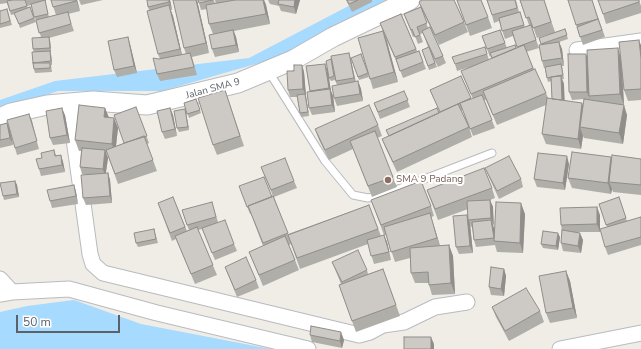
<!DOCTYPE html>
<style>
body{margin:0}
#map{position:relative;width:641px;height:349px;overflow:hidden;background:#f0ede6;font-family:"Nunito Sans",sans-serif}
canvas{display:block}
.scale{position:absolute;left:16px;top:315px;width:104px;height:18px;box-sizing:border-box;border:2px solid #5d6166;border-top:0;padding-left:5px;font-size:12px;line-height:14px;white-space:nowrap;color:#5d6166;-webkit-text-stroke:3px #fff;paint-order:stroke}
</style>
<div id="map">
<canvas width="641" height="349"></canvas>
<div class="scale">50 m</div>
</div>
<script>
const context = document.querySelector('canvas').getContext('2d');
context.lineJoin = 'round';
function paint(path, color) {
  context.fillStyle = color;
  context.fill(path, 'evenodd');
}
function poly(rows) {
  const path = new Path2D();
  for (const r of rows) {
    path.moveTo(r[0], r[1]);
    for (let i = 2; i < r.length; i += 2) path.lineTo(r[i], r[i + 1]);
  }
  return path;
}
function strokePath(path, color, width, dash) {
  context.strokeStyle = color;
  context.lineWidth = width;
  context.lineCap = dash ? 'butt' : 'round';
  context.setLineDash(dash || []);
  context.stroke(path);
}
function write(font, color, halo, rows, align = 'center') {
  context.font = font + ' "Nunito Sans",sans-serif';
  context.lineWidth = 4;
  context.setLineDash([]);
  context.textBaseline = 'middle';
  context.strokeStyle = halo;
  context.fillStyle = color;
  for (const [text, x, y, turn = 0] of rows) {
    context.save();
    context.translate(x, y);
    context.rotate((+turn || 0) * Math.PI / 180);
    context.textAlign = isNaN(turn) ? turn : align;
    if (halo) context.strokeText(text, 0, 0);
    context.fillText(text, 0, 0);
    context.restore();
  }
}
const water = poly([
 [360,0,391,0,280,57,162,91,58,91,0,111,0,100,55,81,249,58],
 [74,300,141,324,271,349,0,349,0,312,27,306]
]);
const service = poly([
 [269,72,325,161,353,195,368,198,383,195,492,153]
]);
const minor = poly([
 [577,50,641,41],
 [69,103,90,254,93,264,103,273,359,335,370,332,383,325,404,322,435,307,467,302],
 [0,279,12,292],
 [0,294,12,292,69,289,157,313,308,349],
 [560,349,641,333]
]);
const tertiary = poly([
 [0,118,11,113,47,105,93,101,147,105,238,83,293,60,333,37,410,0]
]);
const wall = poly([
 [0,0,25,0,28,8,30,7,36,22,20,28,15,14,11,15,7,3,0,4],
 [25,0,46,0,46,2,45,2,49,17,56,15,51,0,77,0,80,11,68,14,74,31,49,38,50,40,51,52,50,52,51,54,52,65,51,65,52,72,35,73,34,69,33,63,34,52,33,49,41,37,31,5,27,6],
 [79,0,103,0,81,5],
 [170,0,172,10,170,10,173,16,182,55,186,54,184,48,197,0,209,53,192,57,197,75,160,81,157,74,159,59,160,59,158,54,149,10,148,7],
 [214,0,215,4,216,4,215,0,264,0,266,5,270,24,234,31,236,37,239,52,215,57,212,49,213,34,209,24,207,9,201,10,199,3],
 [268,0,300,0,296,14,281,11,279,6,270,4],
 [346,0,372,0,372,2,352,12],
 [457,0,488,17,492,28,470,36],
 [516,0,519,12,525,27,529,25,520,0,544,0,555,32,565,29,568,39,559,42,562,49,564,66,562,66,564,79,562,79,564,84,564,100,583,106,584,99,572,100,569,92,586,54,587,57,621,57,641,45,641,100,628,101,624,90,622,64,624,105,622,105,627,115,623,144,584,138,583,136,581,149,546,144,542,134,546,105,497,125,486,100,484,100,495,128,473,136,463,110,461,111,469,127,472,137,397,172,386,149,382,139,389,136,386,130,440,112,430,90,461,76,471,99,473,99,461,71,470,67,457,71,455,64,485,47,489,60,492,58,491,56,490,57,482,36,500,30,507,48,517,48,513,36,505,39,499,21,494,23,492,15],
 [533,27,537,38,550,34,541,45,542,61,544,68,545,68,547,78,548,82,551,81,552,99,548,98,546,93,534,69,526,52,539,48,532,28],
 [592,0,605,37,583,45,576,25],
 [639,0,641,6,641,13,606,24,603,14],
 [419,2,464,22,468,32,439,45,423,12],
 [421,7,428,28,443,56,446,63,438,67,430,50,437,67,429,70,422,50,428,47,423,33,420,34,423,42,418,44,415,36,413,37,404,14],
 [7,9,12,25,0,28,0,11],
 [401,14,417,51,419,51,426,69,403,78,398,65,384,34,398,82,373,89,370,79,383,31,380,23],
 [128,37,130,44,137,73,117,77,114,70],
 [349,53,351,60,356,82,358,81,361,89,363,101,337,106,334,98,337,85,335,80,331,81,329,78,332,64],
 [361,54,369,77,359,80,351,58],
 [325,64,331,91,333,96,335,112,312,115,309,108,310,92,306,66],
 [302,65,304,72,306,96,309,116,301,117,300,113,297,97,290,97,288,90],
 [225,90,244,146,217,155,213,145],
 [404,91,410,107,380,119,374,103],
 [196,99,201,113,189,118,184,103],
 [136,107,149,143,147,144,157,171,118,184,107,153,106,153,108,158,106,173,108,173,110,180,112,203,86,205,83,198,88,175,82,174,80,167,81,151,79,151,75,140,105,108,109,118,118,128,116,146,124,143],
 [170,108,173,115,177,136,165,139,162,132],
 [185,109,186,113,189,130,179,132,177,128],
 [29,114,39,149,17,155,15,148],
 [65,115,70,143,53,145,50,138],
 [7,123,10,131,13,145,0,148,0,125],
 [378,125,382,136,377,138,397,187,372,197,353,149,329,160,319,140,315,129],
 [54,150,56,155,61,155,63,162,65,172,41,176,39,169,42,158],
 [612,159,641,159,641,195,613,192,612,189,611,194,572,188,568,178],
 [569,164,565,190,537,187,534,179],
 [261,167,294,181,297,188,274,197,288,234,369,205,381,236,384,235,371,200,431,206,434,216,431,217,440,246,449,245,453,256,455,294,432,295,429,285,429,283,415,283,411,273,410,258,395,262,386,235,384,235,387,242,391,260,374,264,368,244,300,269,291,244,289,245,299,270,263,286,249,252,263,246,251,214,250,214,239,186,272,197,273,196],
 [485,168,521,179,523,187,499,199,488,175],
 [15,181,17,185,19,197,4,200,3,196],
 [74,185,76,192,78,204,52,208,50,201],
 [492,188,495,198,490,200,493,207,493,226,494,228,525,214,523,253,497,252,495,245,476,247,474,240,472,227,471,227,470,224,473,253,459,254,456,247,467,215,468,218,468,209,438,220,427,190],
 [173,197,187,231,189,230,187,225,212,202,218,222,234,244,237,251,215,260,202,229,198,230,217,275,195,284,176,239,172,241,158,203],
 [619,197,627,221,641,219,641,245,608,255,605,247,607,227,599,204],
 [600,215,600,232,577,232,583,240,581,253,563,251,561,243,562,231,561,225],
 [154,229,158,243,138,247,136,243],
 [560,237,558,250,543,248,541,244],
 [332,262,367,270,368,274,383,269,400,316,356,332,339,285,341,284],
 [225,267,256,280,259,288,237,297],
 [504,269,506,276,504,296,491,295,489,287],
 [566,271,570,281,577,318,550,323,546,313],
 [492,307,540,311,544,322,509,341,496,317],
 [310,335,344,340,342,348,312,342]
]);
const shadedWall = poly([
 [76,0,77,0,80,11],
 [169,0,170,0,172,10,169,2],
 [196,0,197,0,209,53,206,43],
 [263,0,264,0,266,5,270,24,266,14],
 [295,0,300,0,296,14,294,7],
 [169,5,173,16,183,59,180,49],
 [233,30,236,37,239,52,236,45],
 [383,31,387,41,398,82,394,72],
 [49,37,50,40,51,52,50,48],
 [128,37,130,44,137,73,134,66],
 [639,40,641,45,641,58],
 [559,42,562,49,564,66,562,58],
 [618,48,621,58,624,105,620,94],
 [50,51,51,54,52,65,51,61],
 [349,53,351,60,356,85,354,78],
 [586,54,588,61,589,96,590,99,587,92],
 [325,64,328,71,331,91,333,96,335,112,332,105],
 [302,65,304,72,306,96,303,89],
 [561,76,564,84,565,108,562,100],
 [358,81,361,89,363,101,360,94],
 [305,94,306,97,309,116,308,112],
 [582,103,586,113,580,127,583,136,581,149,578,139],
 [624,105,627,115,623,144,619,133],
 [62,108,65,115,70,143,67,135],
 [105,108,109,118,104,117],
 [170,108,173,115,177,136,175,129],
 [185,109,186,113,189,130,188,127],
 [29,114,32,121,39,149,37,141],
 [114,118,118,128,115,154,112,144],
 [7,123,10,131,13,145,10,138],
 [105,150,108,158,105,177,103,169],
 [61,155,63,162,65,172,62,165],
 [567,156,569,164,565,190,563,183],
 [611,157,615,167,609,182,612,189,611,194,608,183],
 [108,173,110,180,112,203,110,196],
 [15,181,17,185,19,197,17,194],
 [74,185,76,192,78,204,76,196],
 [490,200,493,207,494,226,491,218],
 [521,203,525,214,523,253,520,243],
 [597,207,600,215,600,232,597,224],
 [430,213,433,223,441,249,437,238],
 [467,215,470,224,473,253,470,246],
 [491,220,494,228,494,238],
 [558,233,560,237,558,250,556,246],
 [580,233,583,240,581,253,578,246],
 [384,235,387,242,391,260,389,252],
 [449,245,453,256,455,294,451,283],
 [504,269,506,276,504,296,501,289],
 [566,271,570,281,577,318,573,308],
 [341,332,344,340,342,348,340,341],
 [431,337,434,344,434,349,431,349]
]);
const building = poly([
 [12,0,25,0,27,6,10,11,7,1,12,0],
 [45,0,48,14,34,17,31,4,45,0],
 [51,0,76,0,76,1,53,7,51,0],
 [147,0,169,0,169,2,148,7,147,0],
 [173,0,196,0,206,43,184,48,173,0],
 [198,0,213,0,199,3,198,0],
 [235,0,263,0,266,14,209,24,206,5,235,0],
 [279,0,295,0,294,7,278,4,279,0],
 [347,0,358,0,349,4,347,0],
 [422,0,454,0,464,22,435,35,419,2,422,0],
 [457,0,481,0,488,17,466,25,457,0],
 [487,0,515,0,517,8,492,15,487,0],
 [520,0,544,0,551,22,533,28,529,17,526,18,520,0],
 [568,0,592,0,598,19,576,25,568,0],
 [598,0,639,0,639,2,603,14,598,0],
 [169,5,180,49,158,54,147,11,169,5],
 [30,7,34,18,19,24,14,13,30,7],
 [421,7,427,23,417,27,420,35,415,37,412,29,411,30,404,14,421,7],
 [7,9,10,21,0,24,0,11,7,9],
 [68,12,71,24,39,33,36,20,68,12],
 [520,12,524,25,502,31,499,18,520,12],
 [401,14,416,49,395,57,380,23,401,14],
 [598,19,602,30,580,37,577,27,598,19],
 [531,25,536,40,517,47,512,31,531,25],
 [430,27,443,56,435,59,422,31,430,27],
 [565,29,567,35,541,44,539,38,565,29],
 [233,30,236,45,212,49,209,35,233,30],
 [500,30,505,43,487,49,482,36,500,30],
 [383,31,394,72,370,79,358,38,383,31],
 [49,37,50,48,33,49,32,38,49,37],
 [128,37,134,66,114,70,108,41,128,37],
 [639,40,641,58,641,89,624,90,619,42,639,40],
 [559,42,562,58,542,61,539,45,559,42],
 [515,45,516,48,492,58,490,53,515,45],
 [524,45,533,68,471,94,461,71,524,45],
 [429,47,435,63,428,66,422,50,429,47],
 [485,47,487,54,455,64,452,57,485,47],
 [618,48,620,94,589,96,587,50,618,48],
 [50,51,51,61,33,63,32,52,50,51],
 [419,51,423,62,400,71,396,59,419,51],
 [190,53,194,67,157,74,153,58,159,59,190,53],
 [349,53,354,78,336,81,331,56,349,53],
 [361,54,368,73,358,77,351,58,361,54],
 [568,54,586,54,587,92,569,92,568,54],
 [331,59,334,76,329,78,326,61,331,59],
 [33,63,50,63,50,68,34,69,33,63],
 [325,64,329,88,310,91,306,66,325,64],
 [561,64,563,75,551,77,547,78,545,67,561,64],
 [294,65,302,65,303,89,288,90,287,71,294,71,294,65],
 [535,69,546,93,493,115,483,91,535,69],
 [461,76,471,98,440,112,430,90,461,76],
 [561,76,562,100,552,99,551,77,561,76],
 [358,81,360,94,334,98,332,86,358,81],
 [330,89,332,105,309,108,307,92,330,89],
 [225,90,240,136,213,145,198,98,225,90],
 [404,91,408,100,378,112,374,103,404,91],
 [305,94,308,112,300,113,297,95,305,94],
 [482,95,492,120,470,129,460,103,482,95],
 [547,98,582,103,578,139,542,134,547,98],
 [196,99,200,110,187,114,184,103,196,99],
 [584,99,624,105,619,133,580,127,584,99],
 [458,104,469,127,393,162,382,139,458,104],
 [79,105,105,108,104,117,114,118,112,144,75,140,79,105],
 [369,105,378,125,325,150,315,129,369,105],
 [136,107,147,136,124,143,114,115,136,107],
 [62,108,67,135,50,138,46,111,62,108],
 [170,108,175,129,162,132,157,111,170,108],
 [437,108,439,113,389,136,386,130,437,108],
 [185,109,188,127,177,128,174,111,185,109],
 [29,114,37,141,15,148,7,120,29,114],
 [7,123,10,138,0,140,0,125,7,123],
 [375,131,393,177,368,186,350,141,375,131],
 [144,136,153,160,115,174,106,150,144,136],
 [82,148,105,150,103,169,80,167,82,148],
 [54,150,55,156,61,155,62,165,39,169,36,159,42,158,41,153,54,150],
 [572,152,611,157,608,183,568,178,572,152],
 [538,153,567,156,563,183,534,179,538,153],
 [612,155,641,159,641,185,609,182,612,155],
 [509,156,521,179,497,191,485,168,509,156],
 [285,158,294,181,271,190,261,167,285,158],
 [484,168,492,188,435,209,427,190,484,168],
 [108,173,110,196,83,198,81,175,108,173],
 [264,177,272,197,248,206,248,207,247,207,239,186,264,177],
 [15,181,17,194,3,196,0,183,15,181],
 [421,181,431,206,381,225,371,200,421,181],
 [74,185,76,196,50,201,47,190,74,185],
 [273,196,288,233,263,243,248,206,273,196],
 [173,197,185,227,170,233,158,203,173,197],
 [619,197,626,218,606,225,599,204,619,197],
 [490,200,491,218,468,220,467,201,490,200],
 [212,202,216,217,187,225,182,210,212,202],
 [496,202,521,203,520,243,494,241,496,202],
 [369,205,378,229,297,258,288,235,369,205],
 [597,207,597,224,561,225,560,208,597,207],
 [430,213,437,238,391,252,384,227,430,213],
 [467,215,470,246,456,247,453,216,467,215],
 [641,217,641,237,605,247,600,229,641,217],
 [225,220,234,244,212,253,202,228,225,220],
 [491,220,494,238,474,240,472,222,491,220],
 [197,227,213,265,191,274,175,236,197,227],
 [154,229,156,239,136,243,134,233,154,229],
 [562,230,580,233,578,246,561,243,562,230],
 [543,231,558,233,556,246,541,244,543,231],
 [384,235,389,252,371,256,367,240,384,235],
 [285,236,295,260,259,275,249,252,285,236],
 [449,245,451,283,429,285,428,272,411,273,410,248,449,245],
 [358,250,367,270,342,282,332,262,358,250],
 [246,257,256,280,235,290,225,267,246,257],
 [491,267,504,269,501,289,489,287,491,267],
 [383,269,396,305,352,321,339,285,383,269],
 [566,271,573,308,546,313,539,276,566,271],
 [526,288,540,311,505,331,492,307,526,288],
 [311,326,341,332,340,341,310,335,311,326],
 [404,337,431,337,431,349,404,349,404,337]
]);
const markers = [
 [388,180,4,"#8d6e63"]
];
const streetNames = [
 ["Jalan SMA 9",213,89,-15]
];
const educationNames = [
 ["SMA 9 Padang",396,180]
];
paint(water, '#a6daff');
strokePath(service, '#b8bbc0', 9);
strokePath(minor, '#b8bbc0', 17);
strokePath(tertiary, '#b8bbc0', 21);
strokePath(service, '#fff', 7);
strokePath(minor, '#fff', 15);
strokePath(tertiary, '#fff', 19);
paint(wall, '#b0aea9');
paint(shadedWall, '#908d8a');
paint(building, '#cdcac5');
strokePath(building, '#908d8a', 1);
for (const [x, y, r, color] of markers) {
  const dot = new Path2D();
  dot.arc(x, y, r, 0, 2 * Math.PI);
  context.fillStyle = color;
  context.fill(dot);
  strokePath(dot, '#fff', 1.5);
}
write('10px', '#5d6166', '#fff', streetNames);
write('10px', '#785e54', '#fff', educationNames, 'left');
</script>
